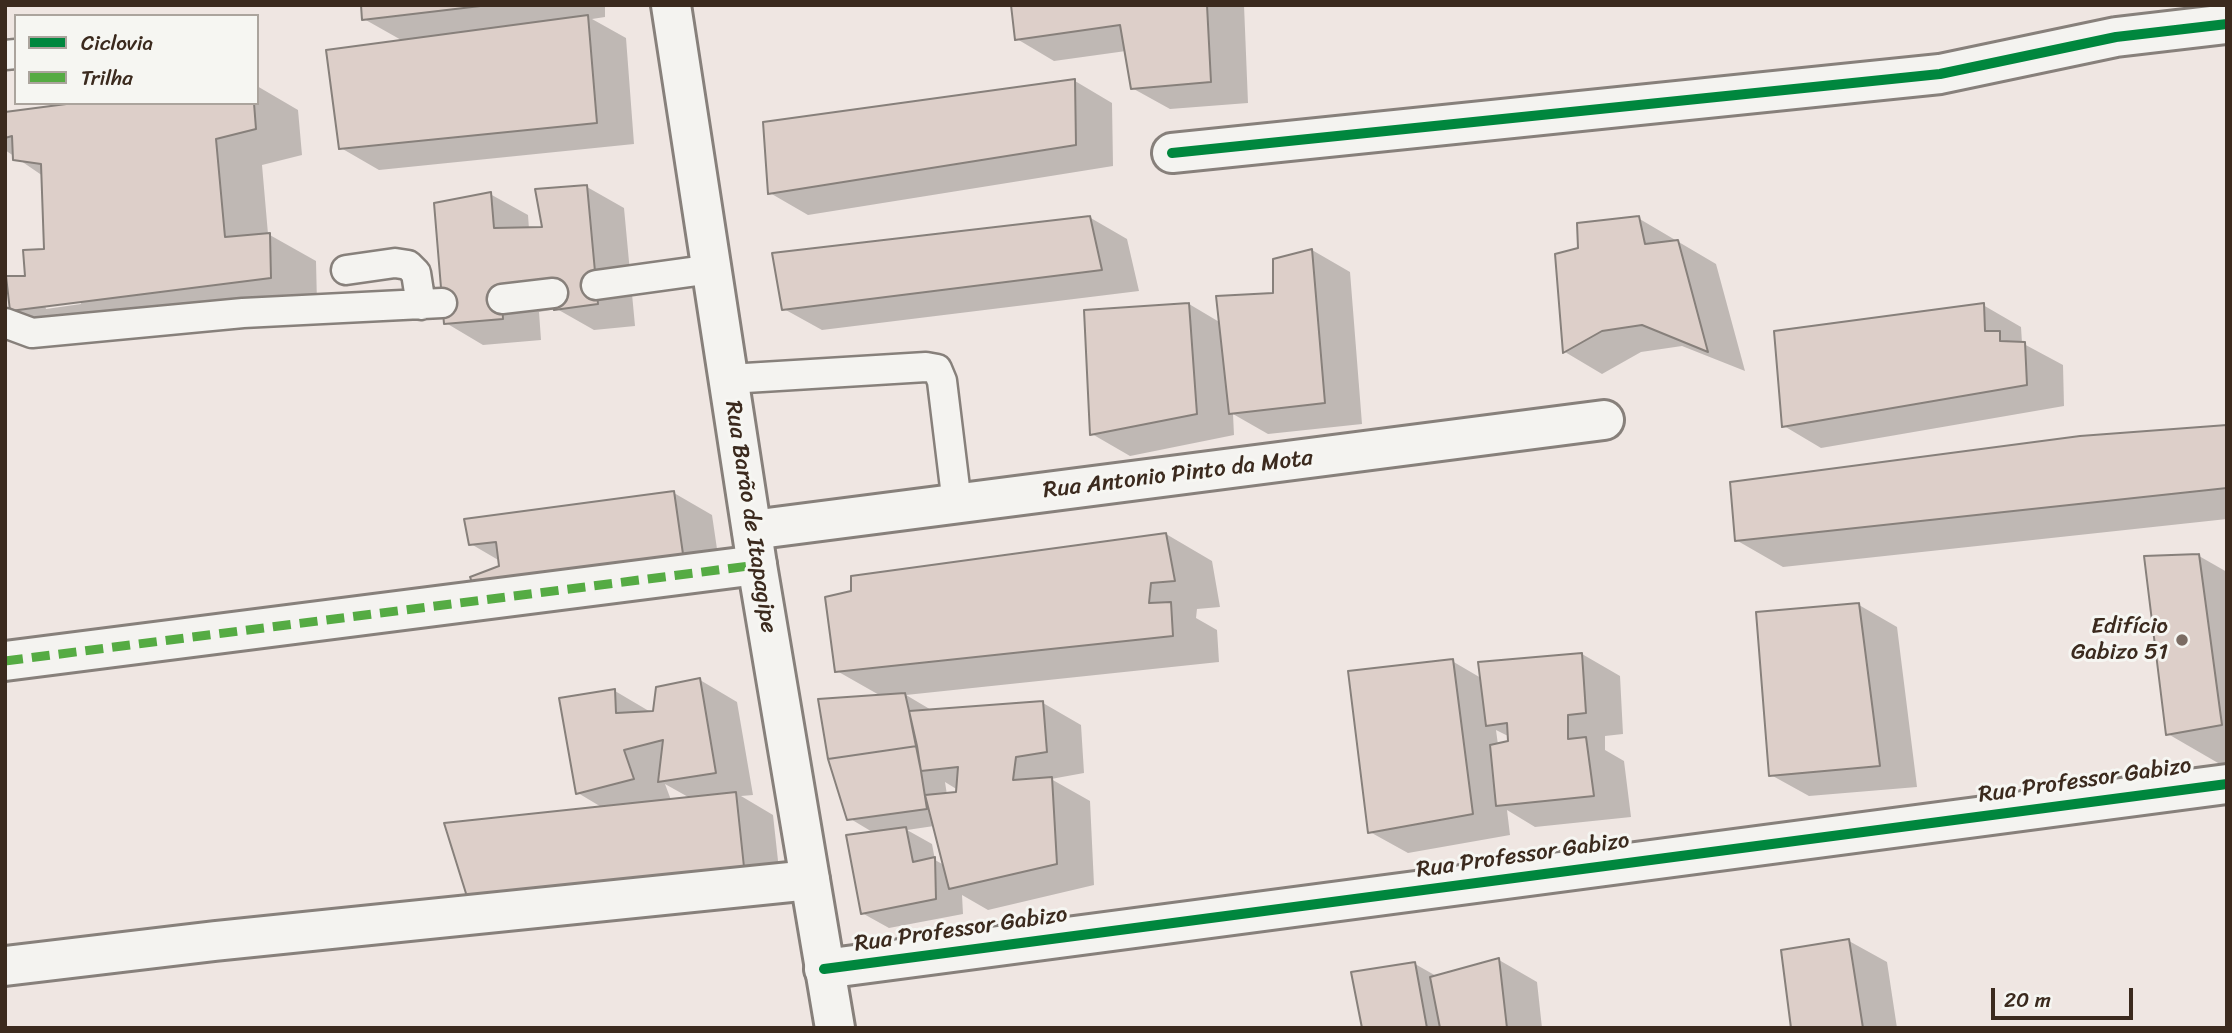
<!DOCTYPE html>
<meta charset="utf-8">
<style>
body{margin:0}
#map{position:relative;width:2232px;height:1033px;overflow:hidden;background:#efe6e2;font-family:Sriracha,sans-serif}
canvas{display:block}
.frame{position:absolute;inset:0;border:7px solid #3b2a1e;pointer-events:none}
.legend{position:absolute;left:14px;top:14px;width:245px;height:91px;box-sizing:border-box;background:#f6f6f2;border:2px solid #aba49d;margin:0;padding:9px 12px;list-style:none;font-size:21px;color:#3b2a1e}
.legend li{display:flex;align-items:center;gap:14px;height:35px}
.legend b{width:35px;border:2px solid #aba49d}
.scale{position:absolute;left:1991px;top:988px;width:142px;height:32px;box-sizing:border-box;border:4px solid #3b2a1e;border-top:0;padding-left:9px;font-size:21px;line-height:24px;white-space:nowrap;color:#3b2a1e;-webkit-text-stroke:5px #f6f6f2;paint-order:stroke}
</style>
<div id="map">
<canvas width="2232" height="1033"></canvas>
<div class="frame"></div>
<ul class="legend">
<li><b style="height:9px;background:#00873e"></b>Ciclovia</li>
<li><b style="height:9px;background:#55ab43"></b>Trilha</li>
</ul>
<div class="scale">20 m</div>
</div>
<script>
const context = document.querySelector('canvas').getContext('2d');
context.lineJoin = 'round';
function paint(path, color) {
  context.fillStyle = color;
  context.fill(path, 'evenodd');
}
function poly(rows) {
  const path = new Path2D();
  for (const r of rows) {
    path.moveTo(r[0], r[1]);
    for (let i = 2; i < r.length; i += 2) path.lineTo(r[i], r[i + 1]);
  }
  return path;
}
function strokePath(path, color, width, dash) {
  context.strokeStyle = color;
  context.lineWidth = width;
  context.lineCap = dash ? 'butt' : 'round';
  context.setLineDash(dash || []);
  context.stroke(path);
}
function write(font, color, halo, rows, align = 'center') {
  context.font = font + ' Sriracha,sans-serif';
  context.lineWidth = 6;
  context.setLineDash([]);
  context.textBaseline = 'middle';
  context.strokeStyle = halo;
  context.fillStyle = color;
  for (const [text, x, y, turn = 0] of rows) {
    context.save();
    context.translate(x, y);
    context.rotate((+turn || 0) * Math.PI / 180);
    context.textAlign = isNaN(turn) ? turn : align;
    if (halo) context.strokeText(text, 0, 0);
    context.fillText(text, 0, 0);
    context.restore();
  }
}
const shadow = poly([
 [363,5,605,5,605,17,592,19,626,38,634,144,379,170,341,148,403,41,364,19],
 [1013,5,1244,5,1248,103,1170,109,1132,88,1126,51,1054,61,1017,39],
 [1075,81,1112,103,1113,166,808,215,770,193],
 [257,86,298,110,302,155,262,165,268,234,316,261,317,304,59,337,12,310,27,278,46,250,43,176,5,150,5,113,88,103,257,103],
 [81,302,81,304,46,309,45,305],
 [587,187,624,208,635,326,594,330,557,309,539,312,541,340,483,345,446,323,490,194,528,215,529,229,544,229],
 [1089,217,1127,239,1139,291,822,330,784,309],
 [1638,218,1716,264,1745,371,1682,346,1641,352,1602,374,1565,352,1580,250],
 [1312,250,1350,272,1362,424,1268,434,1233,414,1234,435,1130,456,1092,434,1189,304,1221,323,1275,294],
 [1983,305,2021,327,2022,343,2063,365,2064,406,1821,448,1784,426],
 [2227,426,2227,519,1783,567,1736,540],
 [674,493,712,515,721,576,500,561,471,544],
 [1166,534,1212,561,1220,607,1197,609,1196,618,1217,630,1219,662,906,695,933,711,1043,703,1081,725,1084,773,1051,779,1090,801,1094,885,988,910,962,895,963,914,889,928,862,913,874,833,849,818,881,696,837,671],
 [945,782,958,790,958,793,947,795],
 [934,826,944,865,935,860,932,844,907,830],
 [2199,556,2227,572,2225,767,2168,734],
 [1859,605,1897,627,1917,787,1809,796,1771,775],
 [1582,654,1620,676,1623,734,1605,736,1605,750,1624,761,1631,817,1535,827,1507,810,1510,835,1408,853,1370,832,1452,661,1481,678],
 [1496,730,1510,737,1510,742,1498,745],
 [700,680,737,702,753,795,741,796,773,815,781,888,508,924,603,808,578,793,561,700,615,691,654,714],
 [665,784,690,798,671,800],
 [1849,941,1887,962,1897,1028,1793,1028],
 [1499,960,1537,982,1542,1028,1364,1028,1415,964,1438,977]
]);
const building = poly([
 [361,5,489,5,362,20,361,5],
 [1011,5,1207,5,1211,82,1131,89,1120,25,1015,40,1011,5],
 [588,15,597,123,339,149,326,50,588,15],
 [1075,79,1076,145,768,194,763,122,1075,79],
 [74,103,254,103,256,129,216,139,225,237,270,233,271,278,10,311,6,276,25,276,23,250,44,249,41,164,13,160,12,136,5,138,5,112,74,103],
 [587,185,598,304,554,310,553,293,502,299,503,319,444,324,434,203,491,192,494,228,542,227,535,189,587,185],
 [1090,216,1102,270,782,310,772,253,1090,216],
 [1639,216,1645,244,1678,240,1708,352,1642,325,1602,331,1563,353,1555,254,1578,248,1577,223,1639,216],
 [1312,249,1325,403,1229,414,1216,296,1273,293,1273,259,1312,249],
 [1189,303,1197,414,1090,435,1084,310,1189,303],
 [1984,303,1985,331,2000,331,2000,341,2025,342,2027,385,1782,427,1774,331,1984,303],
 [2227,425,2227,488,1735,541,1730,482,2080,436,2227,425],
 [674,491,683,554,475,590,470,577,499,566,496,542,469,545,464,519,674,491],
 [1166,533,1175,581,1151,583,1149,603,1171,602,1173,636,835,672,825,597,851,591,851,576,1166,533],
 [2199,554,2222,725,2166,735,2144,556,2199,554],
 [1859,603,1880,766,1769,776,1756,612,1859,603],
 [1582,653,1586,713,1568,715,1568,739,1586,737,1594,796,1496,806,1490,745,1508,741,1507,723,1486,726,1478,662,1582,653],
 [1453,659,1473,814,1368,833,1348,671,1453,659],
 [700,678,716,773,658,782,663,740,624,750,634,779,576,794,559,698,615,689,616,713,653,711,656,687,700,678],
 [905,693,917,746,828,759,818,699,905,693],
 [1043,701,1047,752,1016,757,1013,780,1052,777,1057,864,949,889,925,795,956,792,958,767,921,771,909,711,1043,701],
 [917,746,927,809,847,820,828,759,917,746],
 [736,792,744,867,469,903,444,823,736,792],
 [906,827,913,862,935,857,936,899,861,914,846,835,906,827],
 [1849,939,1863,1028,1791,1028,1781,950,1849,939],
 [1499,958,1507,1028,1440,1028,1430,977,1499,958],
 [1415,962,1427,1028,1362,1028,1351,972,1415,962]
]);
const service = poly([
 [5,55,16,54],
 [346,270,395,263,408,265,416,273,421,305],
 [596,285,712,269],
 [502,299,553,293],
 [5,323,32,333,243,313,442,303],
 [729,379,926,367,937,369,942,381,957,504]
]);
const minor = poly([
 [1172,153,1940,74,2116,37,2227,24],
 [752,530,1604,420],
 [5,661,757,565],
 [5,966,215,941,810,880],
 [824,969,2227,784]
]);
const tertiary = poly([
 [671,5,757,565,835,1028]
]);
const quiet = poly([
 [5,661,757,565]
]);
const cycleway = poly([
 [1172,153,1940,74,2116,37,2227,24],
 [824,969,2227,784]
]);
const markers = [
 [2182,640,7,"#7a6c63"]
];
const streetNames = [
 ["Rua Antonio Pinto da Mota",1178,475,-7],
 ["Rua Barão de Itapagipe",750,517,81],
 ["Rua Professor Gabizo",2085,781,-8],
 ["Rua Professor Gabizo",1523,856,-8],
 ["Rua Professor Gabizo",961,930,-8]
];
const poiNames = [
 ["Edifício",2168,627],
 ["Gabizo 51",2168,653]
];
paint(shadow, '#0003');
paint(building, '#ddcfc9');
strokePath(building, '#87807b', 2);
strokePath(service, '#87807b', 33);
strokePath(minor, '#87807b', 44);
strokePath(tertiary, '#87807b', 44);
strokePath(service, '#f4f3f0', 28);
strokePath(minor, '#f4f3f0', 38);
strokePath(tertiary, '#f4f3f0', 38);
strokePath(quiet, '#55ab43', 9, [18, 9]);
strokePath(cycleway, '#00873e', 10);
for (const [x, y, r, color] of markers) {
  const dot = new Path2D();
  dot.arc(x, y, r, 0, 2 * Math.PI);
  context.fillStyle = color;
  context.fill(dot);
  strokePath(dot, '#f6f6f2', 2.5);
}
write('23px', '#3b2a1e', '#f6f6f2', streetNames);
write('23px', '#3b2a1e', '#f6f6f2', poiNames, 'right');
</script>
